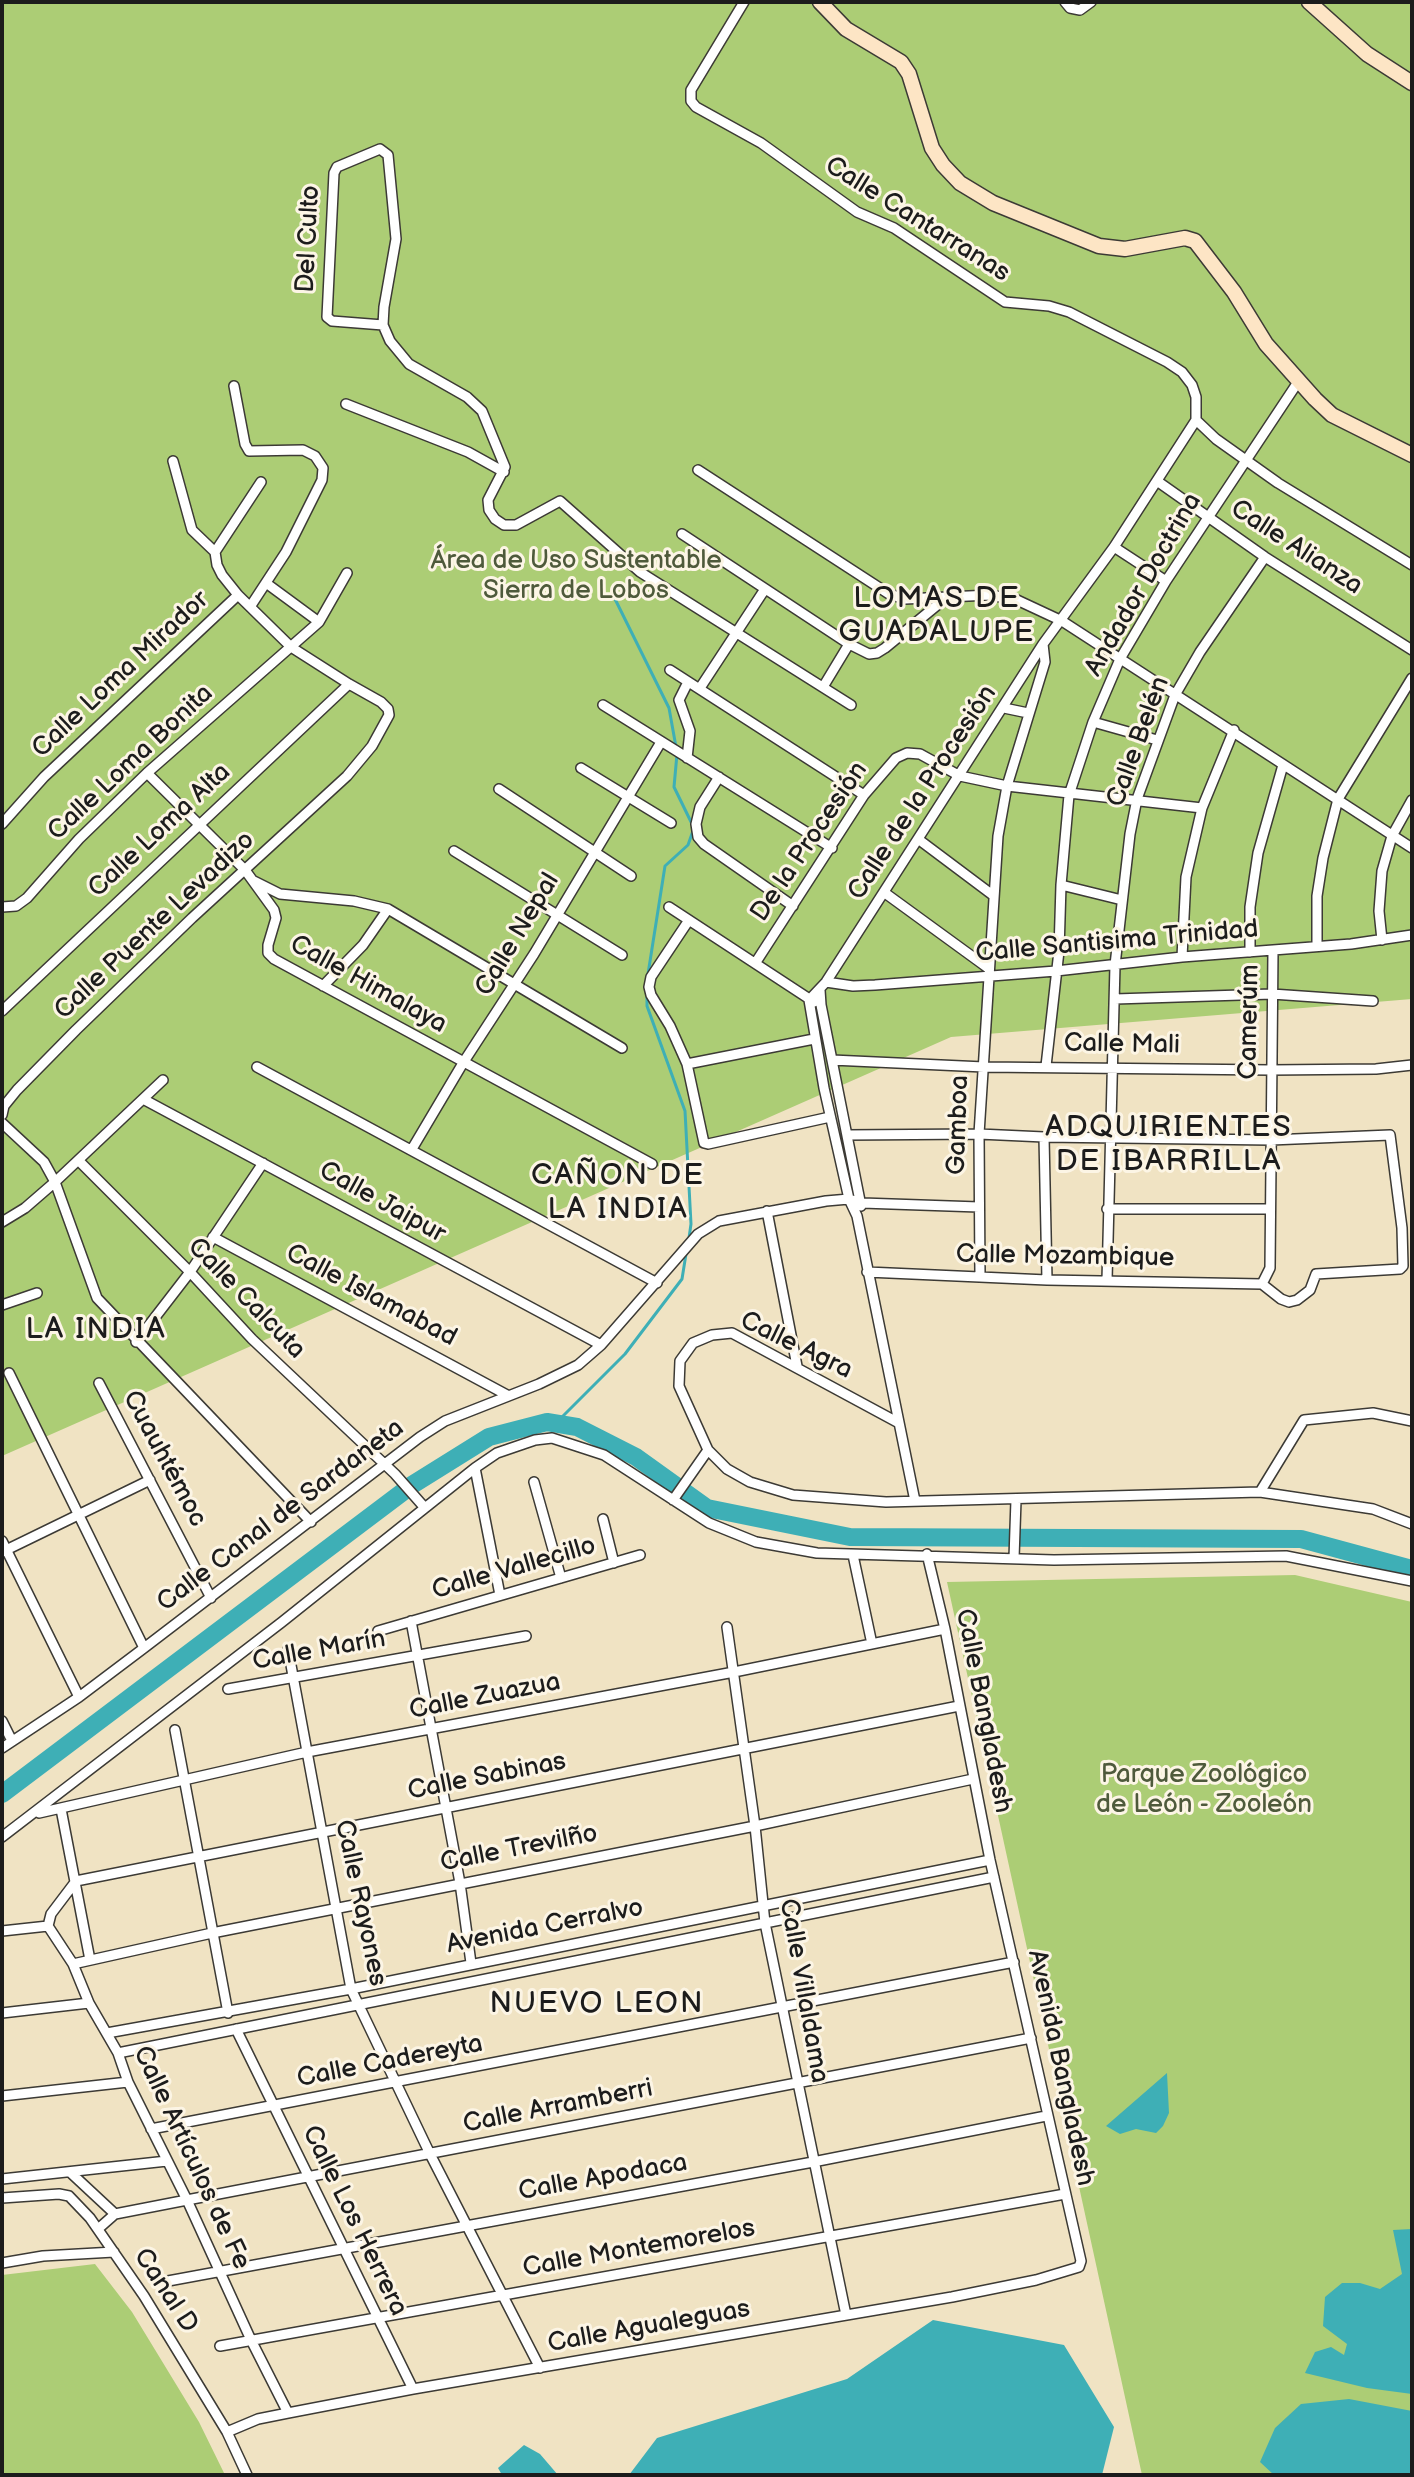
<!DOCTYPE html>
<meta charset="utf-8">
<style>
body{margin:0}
#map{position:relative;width:1414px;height:2477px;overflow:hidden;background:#f0e3c3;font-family:"Balsamiq Sans",sans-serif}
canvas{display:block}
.frame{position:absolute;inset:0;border:4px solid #1c1c1c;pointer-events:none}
</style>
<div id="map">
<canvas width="1414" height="2477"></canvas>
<div class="frame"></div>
</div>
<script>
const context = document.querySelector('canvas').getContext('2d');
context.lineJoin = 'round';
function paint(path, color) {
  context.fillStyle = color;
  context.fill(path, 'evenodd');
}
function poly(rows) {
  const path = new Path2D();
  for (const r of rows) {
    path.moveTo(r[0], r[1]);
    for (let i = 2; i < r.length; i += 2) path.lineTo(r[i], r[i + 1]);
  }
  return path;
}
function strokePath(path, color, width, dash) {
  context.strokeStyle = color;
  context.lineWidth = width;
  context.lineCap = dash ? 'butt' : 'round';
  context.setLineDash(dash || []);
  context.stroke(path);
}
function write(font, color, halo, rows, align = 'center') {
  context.font = font + ' "Balsamiq Sans",sans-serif';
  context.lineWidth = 6;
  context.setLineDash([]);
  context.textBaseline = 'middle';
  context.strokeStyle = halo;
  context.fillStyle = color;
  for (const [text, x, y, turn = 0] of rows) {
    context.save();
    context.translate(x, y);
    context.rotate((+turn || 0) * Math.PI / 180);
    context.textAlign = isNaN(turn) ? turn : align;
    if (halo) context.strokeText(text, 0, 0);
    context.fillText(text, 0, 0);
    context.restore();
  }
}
const green = poly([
 [2,2,1412,2,1412,999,951,1037,2,1456],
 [1295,1575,1412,1602,1412,2475,1142,2475,947,1582],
 [95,2264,132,2312,157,2353,199,2422,225,2475,2,2475,2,2275]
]);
const water = poly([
 [1167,2073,1169,2113,1163,2126,1156,2133,1136,2129,1120,2134,1106,2126],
 [1412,2229,1412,2394,1367,2388,1305,2373,1315,2352,1331,2347,1344,2355,1347,2344,1323,2326,1325,2297,1342,2283,1360,2283,1380,2289,1402,2274,1393,2230],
 [933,2320,1064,2345,1114,2427,1102,2475,629,2475,657,2438,847,2379],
 [1349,2399,1412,2411,1412,2475,1274,2475,1260,2462,1275,2428,1301,2404],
 [524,2445,540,2454,558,2475,502,2475,498,2468]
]);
const stream = poly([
 [612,593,669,708,676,747],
 [648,974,665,866,688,845,694,828,674,787,677,754],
 [647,997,647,1006,685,1111,691,1224,689,1238],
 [556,1423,625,1354,682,1279,686,1254]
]);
const river = poly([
 [2,1794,412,1485,489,1437,547,1422,577,1427,636,1457,707,1508,850,1537,1301,1539,1412,1569]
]);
const street = poly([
 [744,2,691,90,691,101,696,107,761,143,857,212,894,228,1005,302,1049,306,1069,312,1167,362,1182,372,1192,385,1196,397,1196,420,1216,439,1278,483,1412,565],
 [1065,2,1070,8,1080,10,1091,2],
 [383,325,332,321,327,317,334,173,337,167,380,149,388,155,396,239,384,307,383,325,390,341,409,364,467,397,482,411,505,467,488,500,489,510,495,519,504,525,516,525,560,501,640,572,851,705],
 [234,386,245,444,249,451,303,450,315,456,323,468,322,480,286,552,250,607],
 [346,404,468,452,504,472],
 [173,461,192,530,215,552],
 [698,470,889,594,905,599,990,595,1017,600,1062,621,1412,848],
 [1157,481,1265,557,1412,650],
 [682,534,849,644,869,654,877,653,885,648,947,597],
 [1114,547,1166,581],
 [266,583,319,622],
 [670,670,864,795],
 [823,687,849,644],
 [700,688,765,589],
 [603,705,832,848],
 [1004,708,1028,713],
 [1093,722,1157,740],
 [687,758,690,731,679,700,688,682],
 [581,768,671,823],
 [147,773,245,870,274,910,276,918,268,945,268,953,274,959,652,1164],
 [719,777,700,807,696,824,698,837,704,844,793,906],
 [499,789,631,876],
 [2,824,44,777,238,595],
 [918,839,994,896],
 [454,851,622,955],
 [254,881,280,894,354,901,388,909,622,1048],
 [1061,885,1122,900],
 [885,893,988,968],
 [2,907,16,906,27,898,79,839,147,773,319,622,347,573],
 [669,907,814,1002],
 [689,920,651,977,649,987,651,995,670,1026,687,1064,704,1143,708,1144,830,1117],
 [1382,940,1379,911,1382,871,1392,836,1412,800],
 [1317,946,1317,896,1323,858,1338,799,1412,678],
 [1250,952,1250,907,1258,853,1283,765],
 [1182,957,1186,877,1202,808,1234,730],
 [756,962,864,795,896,758,907,753,920,754,960,776,1007,786,1202,808],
 [826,982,853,986,875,985,1056,971,1182,957,1351,944,1412,935],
 [323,986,363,945,388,909],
 [820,990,821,1005,861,1206],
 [1115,999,1272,994,1373,1001],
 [2,1011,349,684],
 [832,1060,984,1067,1271,1070,1376,1069,1412,1065],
 [687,1064,814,1039],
 [1046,1066,1059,951,1061,885,1069,795,1093,722,1120,659,1166,581,1298,382],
 [257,1067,657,1283],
 [143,1099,601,1345],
 [2,1115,4,1106,17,1090,76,1030,192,918,347,776,372,746,389,715,388,709,381,702,349,684,291,647,238,595,222,575,217,565,215,552,261,482],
 [2,1123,44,1162,55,1182,97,1298,311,1522],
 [847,1135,979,1134,1044,1137,1271,1140,1390,1135,1402,1228,1403,1266,1400,1269,1316,1274,1310,1290,1297,1300,1289,1302,1281,1299,1262,1284],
 [1044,1137,1047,1280],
 [412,1149,463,1063,534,954,661,742],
 [79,1161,190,1272,252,1339,395,1474,425,1508],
 [1107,1209,1269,1209],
 [767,1211,797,1366],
 [2,1222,25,1208,55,1182,163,1080],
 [213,1237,507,1395],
 [867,1272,1047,1280,1262,1284],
 [980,1277,979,1134,998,836,1007,786,1045,662,1043,644],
 [1107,1280,1115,965,1130,834,1137,799,1175,695,1200,652,1265,557],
 [1262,1284,1270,1268,1273,951],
 [2,1305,37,1293],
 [136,1342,190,1272,263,1163],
 [9,1373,144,1648],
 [99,1383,211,1598],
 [897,1422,732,1333,712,1335,693,1343,680,1361,679,1386,708,1450,727,1469,750,1482,793,1495,886,1502,1260,1492,1304,1420,1373,1413,1412,1421],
 [475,1468,500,1595],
 [534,1482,561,1578],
 [1260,1492,1373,1509,1412,1524],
 [673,1500,708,1450],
 [915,1501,857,1216,849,1199,824,1088,809,1000,826,982,1043,644,1114,547,1196,420],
 [603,1519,614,1563],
 [2,1541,79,1697],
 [2,1552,150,1480],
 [853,1555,872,1644],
 [1014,1558,1016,1500],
 [411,1621,460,1883,471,1963],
 [727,1627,755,1826,765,1923,846,2315],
 [378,1631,640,1555],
 [288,1649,351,1989,430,2154,540,2368],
 [228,1689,526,1636],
 [2,1721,12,1741],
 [175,1730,228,2013],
 [2,1748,79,1697,144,1648,420,1437,445,1421,539,1384,578,1365,601,1345,698,1234,719,1221,826,1201,849,1199,862,1203,979,1207],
 [61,1809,90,1960],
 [39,1813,307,1752,734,1672,945,1629],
 [2,1837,282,1622,475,1468,497,1453,535,1440,552,1438,604,1455,709,1523,756,1542,817,1553,1054,1560,1286,1556,1412,1581],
 [48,1926,51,1914,76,1881,959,1706],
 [48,1926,73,1964,89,2003,118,2053,128,2082,187,2200,251,2340,288,2413],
 [2,1931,48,1926],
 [73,1964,212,1933,755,1826,973,1779],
 [2,2013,89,2003],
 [236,2029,413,2389],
 [107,2033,351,1989,990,1860],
 [118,2053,994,1877],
 [2,2096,128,2082],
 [151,2129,1014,1962],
 [71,2173,115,2214],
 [2,2179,167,2161],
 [2,2198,59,2194,69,2196,90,2218,144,2296,227,2432,247,2475],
 [98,2229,115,2214,187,2200,1031,2038],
 [2,2263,43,2256,114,2252],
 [168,2281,813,2162,1046,2116],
 [220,2346,1065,2194],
 [227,2432,258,2419,288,2413,413,2389,952,2297,1036,2280,1079,2267,1081,2261,990,1860,945,1629,927,1554]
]);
const secondary = poly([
 [820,2,846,29,901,62,909,74,932,148,943,165,960,183,993,203,1099,246,1125,249,1185,238,1195,241,1234,292,1266,344,1315,399,1332,415,1412,455],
 [1309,2,1367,54,1412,83]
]);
const streetNames = [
 ["Calle Cantarranas",917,220,32],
 ["Del Culto",309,239,-87],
 ["Calle Alianza",1296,548,33],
 ["Andador Doctrina",1144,585,-60],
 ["Calle Loma Mirador",121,675,-43],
 ["Calle Belén",1139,742,-70],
 ["Calle Loma Bonita",131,763,-43],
 ["Calle de la Procesión",923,793,-57],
 ["Calle Loma Alta",160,831,-43],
 ["De la Procesión",810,842,-56],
 ["Calle Puente Levadizo",155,926,-43],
 ["Calle Nepal",518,935,-59],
 ["Calle Santisima Trinidad",1117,942,-5],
 ["Calle Himalaya",368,985,29],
 ["Camerúm",1250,1022,-89],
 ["Calle Mali",1122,1045,1],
 ["Gamboa",959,1125,-88],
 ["Calle Jaipur",382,1203,29],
 ["Calle Mozambique",1065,1257,1],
 ["Calle Islamabad",371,1296,28],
 ["Calle Calcuta",246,1299,46],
 ["Calle Agra",796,1346,26],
 ["Cuauhtémoc",164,1459,62],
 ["Calle Canal de Sardaneta",281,1516,-37],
 ["Calle Vallecillo",514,1569,-16],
 ["Calle Marín",319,1651,-10],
 ["Calle Zuazua",485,1697,-11],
 ["Calle Bangladesh",983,1711,79],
 ["Calle Sabinas",487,1777,-11],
 ["Calle Trevilño",519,1849,-11],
 ["Calle Rayones",360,1903,78],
 ["Avenida Cerralvo",545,1927,-11],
 ["Calle Villaldama",803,1991,80],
 ["Calle Cadereyta",390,2062,-11],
 ["Avenida Bangladesh",1060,2068,78],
 ["Calle Arramberri",558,2107,-11],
 ["Calle Artículos de Fe",191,2158,65],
 ["Calle Apodaca",603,2178,-10],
 ["Calle Los Herrera",354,2221,64],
 ["Calle Montemorelos",639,2249,-10],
 ["Canal D",165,2291,57],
 ["Calle Agualeguas",649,2327,-10]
];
const parkNames = [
 ["Área de Uso Sustentable",576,561],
 ["Sierra de Lobos",576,591],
 ["Parque Zoológico",1204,1775],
 ["de León - Zooleón",1204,1805]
];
const quarterNames = [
 ["LOMAS DE",937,599],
 ["GUADALUPE",937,633],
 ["ADQUIRIENTES",1169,1128],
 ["DE IBARRILLA",1169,1162],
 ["CAÑON DE",618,1176],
 ["LA INDIA",618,1210],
 ["LA INDIA",96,1330],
 ["NUEVO LEON",597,2004]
];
paint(green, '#accd75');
paint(water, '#3eafb6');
strokePath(stream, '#3eafb6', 3);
strokePath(river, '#3eafb6', 18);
strokePath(street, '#3c3a35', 12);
strokePath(secondary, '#3c3a35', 17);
strokePath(street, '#fff', 9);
strokePath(secondary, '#fde5c5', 14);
write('26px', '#1c1c1c', '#fcf5e5', streetNames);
write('26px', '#4e5a3b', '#fcf5e5', parkNames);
context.letterSpacing = '2px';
write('30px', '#1c1c1c', '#fcf5e5', quarterNames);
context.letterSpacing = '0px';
</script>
